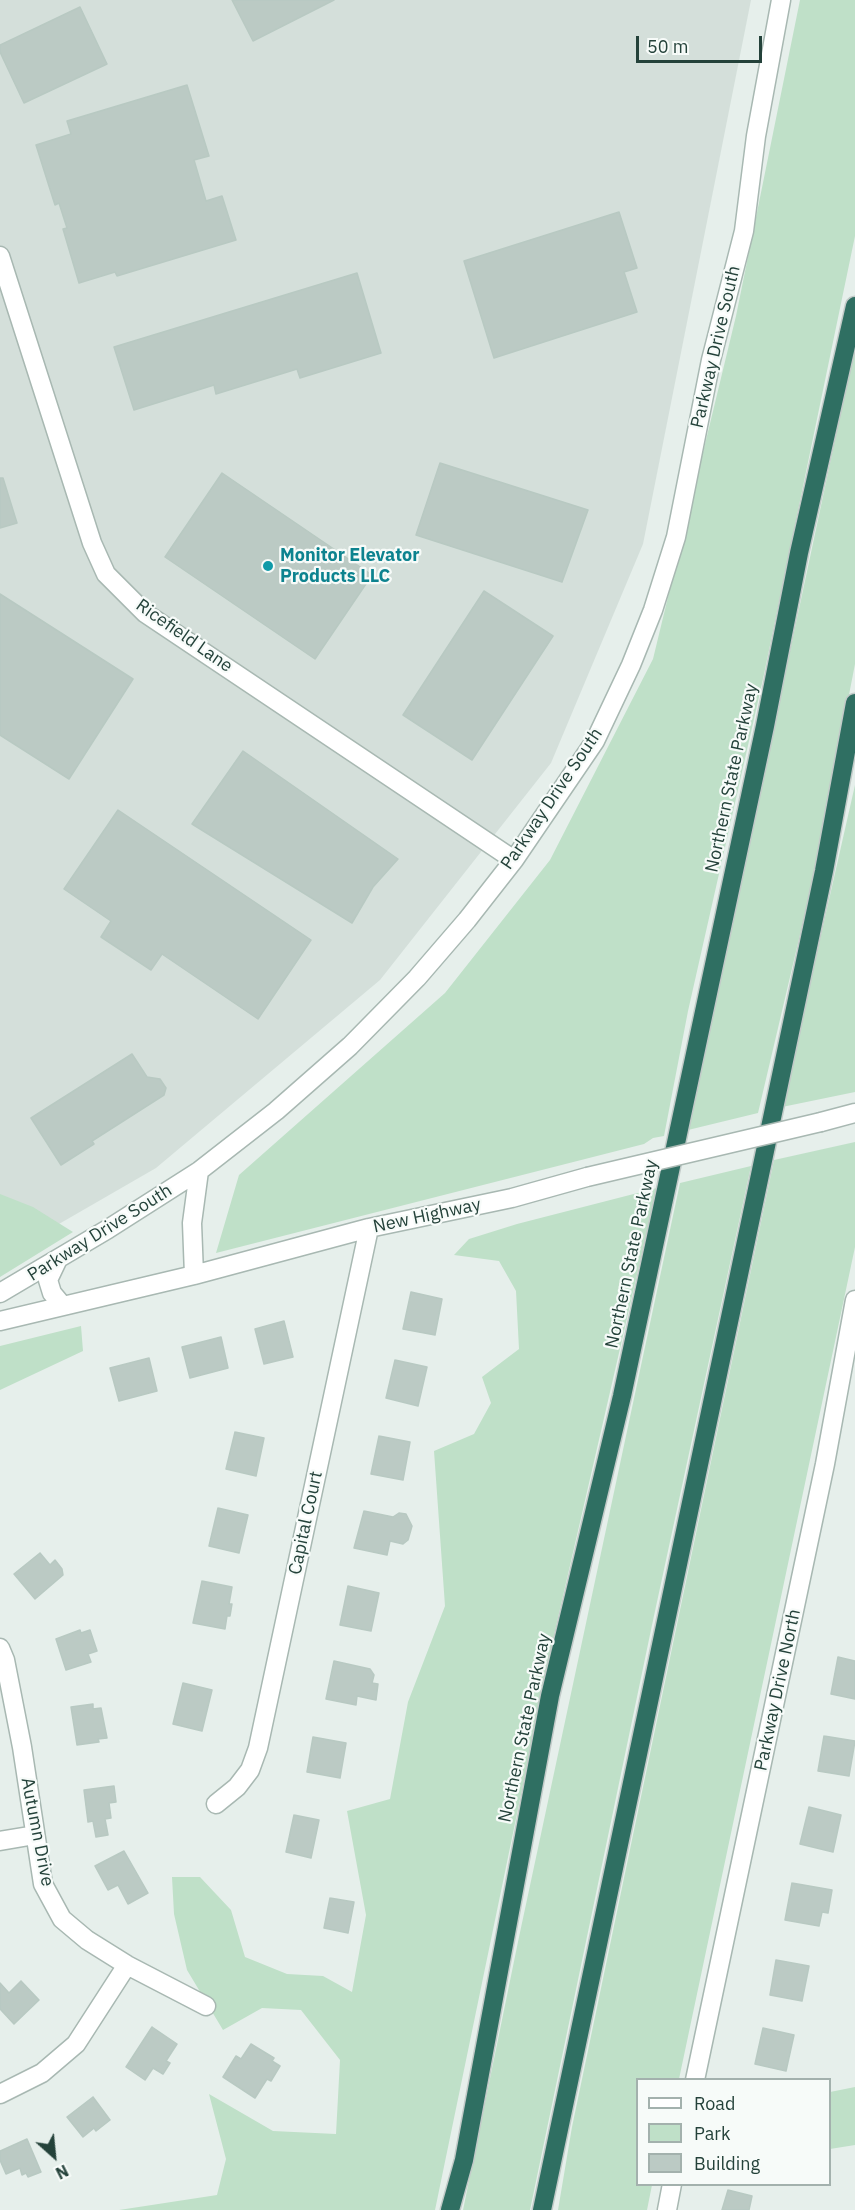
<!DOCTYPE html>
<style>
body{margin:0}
#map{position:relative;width:855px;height:2210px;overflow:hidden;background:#e6efeb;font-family:"IBM Plex Sans",sans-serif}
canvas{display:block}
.legend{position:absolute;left:636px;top:2078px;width:195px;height:108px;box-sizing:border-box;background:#f7fbf9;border:2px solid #a3b1ad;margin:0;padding:8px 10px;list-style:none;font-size:18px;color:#24423a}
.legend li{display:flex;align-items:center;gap:12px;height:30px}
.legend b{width:30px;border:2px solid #a3b1ad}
.north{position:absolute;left:24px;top:2126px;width:60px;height:60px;-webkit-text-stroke:4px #f7fbf9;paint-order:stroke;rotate:153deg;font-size:16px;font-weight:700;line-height:24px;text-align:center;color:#24423a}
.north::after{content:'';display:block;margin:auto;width:21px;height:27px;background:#24423a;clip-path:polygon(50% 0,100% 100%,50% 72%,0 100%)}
.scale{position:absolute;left:636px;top:36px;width:126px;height:27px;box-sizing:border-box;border:3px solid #24423a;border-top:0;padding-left:8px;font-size:18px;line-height:21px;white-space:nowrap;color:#24423a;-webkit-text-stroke:4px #f7fbf9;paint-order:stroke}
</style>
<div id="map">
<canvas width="855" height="2210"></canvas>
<ul class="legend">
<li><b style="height:8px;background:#fff"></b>Road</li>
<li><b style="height:16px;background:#bfe0c8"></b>Park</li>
<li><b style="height:16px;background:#bbcac4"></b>Building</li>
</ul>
<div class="north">N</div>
<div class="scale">50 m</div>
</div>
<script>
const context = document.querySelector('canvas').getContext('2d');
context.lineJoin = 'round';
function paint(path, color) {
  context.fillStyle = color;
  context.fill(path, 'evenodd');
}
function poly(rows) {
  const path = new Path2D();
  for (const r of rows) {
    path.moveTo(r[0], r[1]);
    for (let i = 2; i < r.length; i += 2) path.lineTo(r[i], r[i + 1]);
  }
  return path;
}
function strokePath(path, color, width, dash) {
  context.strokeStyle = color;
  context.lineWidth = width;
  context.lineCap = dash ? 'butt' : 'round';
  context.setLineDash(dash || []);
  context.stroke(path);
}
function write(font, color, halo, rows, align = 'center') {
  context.font = font + ' "IBM Plex Sans",sans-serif';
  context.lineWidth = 4.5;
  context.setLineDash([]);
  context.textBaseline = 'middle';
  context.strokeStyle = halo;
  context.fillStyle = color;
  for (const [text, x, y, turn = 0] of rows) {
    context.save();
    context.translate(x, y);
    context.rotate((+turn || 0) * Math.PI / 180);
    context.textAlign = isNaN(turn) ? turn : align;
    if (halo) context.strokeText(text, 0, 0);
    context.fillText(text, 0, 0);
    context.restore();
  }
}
const built = poly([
 [0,0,751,0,643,544,551,763,380,980,156,1168,0,1258]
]);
const green = poly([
 [800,0,855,0,855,236,763,679,688,1011,664,1136,653,1138,644,1144,216,1253,239,1175,445,993,550,860,653,659,736,316],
 [855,346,855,664,814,875,758,1113,688,1130],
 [855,785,855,1092,782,1107],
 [855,1142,855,1247,679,2079,638,2080,638,2184,652,2185,647,2210,558,2210,572,2127,774,1160],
 [751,1166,652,1625,530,2210,463,2210,519,1937,680,1183],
 [657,1188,554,1635,435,2210,119,2210,217,2195,226,2159,209,2094,273,2131,336,2134,340,2060,301,2010,262,2008,223,2030,187,1970,174,1914,172,1877,200,1877,231,1910,245,1957,287,1974,323,1976,352,1992,366,1915,347,1811,390,1799,408,1702,445,1606,434,1451,474,1434,491,1403,482,1377,519,1349,516,1291,499,1261,454,1255,469,1239,517,1224],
 [0,1194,33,1207,73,1232,0,1277],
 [81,1326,83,1351,0,1390,0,1346],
 [855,2087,855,2145,830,2149,830,2092]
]);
const building = poly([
 [232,0,334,0,253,41,232,0],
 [80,7,107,64,24,103,0,52,0,45,80,7],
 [187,85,209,156,194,160,206,201,222,196,236,240,117,276,115,272,79,283,63,229,67,228,59,203,55,205,36,145,71,134,67,121,187,85],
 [619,212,637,268,624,272,637,312,494,358,464,261,619,212],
 [357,273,381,353,300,378,297,369,216,394,214,385,134,410,114,347,357,273],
 [440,463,588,510,562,582,416,535,440,463],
 [222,473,372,575,315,659,165,557,222,473],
 [0,478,3,478,17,523,0,528,0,478],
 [484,591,553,636,472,760,403,715,484,591],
 [0,594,133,679,69,779,0,735,0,594],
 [243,751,398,859,373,887,352,923,192,824,243,751],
 [118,810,311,940,258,1019,162,954,151,970,101,937,111,921,64,889,118,810],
 [132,1054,147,1077,160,1079,166,1088,164,1095,92,1141,94,1144,61,1165,31,1118,132,1054],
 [411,1292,442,1299,435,1335,403,1329,411,1292],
 [284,1321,293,1357,264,1364,255,1329,284,1321],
 [221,1337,228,1368,190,1378,182,1347,221,1337],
 [149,1358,157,1391,119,1401,110,1368,149,1358],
 [395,1360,427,1367,418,1406,386,1398,395,1360],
 [235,1432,264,1438,256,1476,226,1469,235,1432],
 [379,1436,410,1442,403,1480,371,1474,379,1436],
 [218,1508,248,1515,239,1553,209,1546,218,1508],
 [364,1511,393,1517,399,1513,406,1514,412,1526,408,1540,403,1544,390,1541,387,1555,354,1548,364,1511],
 [40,1553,50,1565,55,1560,62,1569,63,1575,35,1599,14,1574,40,1553],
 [202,1581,232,1587,229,1604,232,1604,230,1616,227,1616,225,1629,193,1623,202,1581],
 [348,1586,379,1593,371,1631,340,1625,348,1586],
 [80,1630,81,1633,90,1630,97,1651,88,1654,91,1662,66,1670,56,1639,80,1630],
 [838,1657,855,1661,855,1699,831,1694,838,1657],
 [334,1661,370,1669,374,1675,372,1683,378,1684,376,1700,357,1696,356,1705,326,1699,334,1661],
 [183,1683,212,1690,202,1731,173,1724,183,1683],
 [93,1704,93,1709,101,1708,107,1738,98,1739,99,1742,77,1745,71,1707,93,1704],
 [824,1736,855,1741,849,1776,818,1771,824,1736],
 [313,1737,346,1743,340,1778,307,1772,313,1737],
 [114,1786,116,1802,109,1803,111,1818,105,1819,108,1835,96,1837,93,1821,88,1822,84,1790,114,1786],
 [809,1807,841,1815,833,1852,800,1844,809,1807],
 [294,1815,319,1820,311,1858,286,1852,294,1815],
 [124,1851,148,1893,128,1904,118,1885,108,1890,95,1866,124,1851],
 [792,1883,832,1890,828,1913,822,1912,819,1926,785,1920,792,1883],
 [330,1898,354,1902,348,1933,324,1928,330,1898],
 [776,1960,809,1966,802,2001,770,1995,776,1960],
 [21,1981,39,2000,14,2024,0,2009,0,1983,9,1993,21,1981],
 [152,2027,177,2044,166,2061,170,2063,163,2074,153,2068,145,2080,126,2067,152,2027],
 [763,2028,794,2035,786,2071,755,2064,763,2028],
 [251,2044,274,2058,272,2061,280,2066,271,2081,267,2079,255,2098,223,2077,236,2056,241,2059,251,2044],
 [93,2097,110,2120,96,2131,94,2128,83,2137,67,2117,93,2097],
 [27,2139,41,2172,28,2177,26,2173,22,2175,20,2168,6,2174,0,2160,0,2151,27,2139],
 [728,2190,752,2196,749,2210,722,2210,728,2190]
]);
const minor = poly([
 [0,256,92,543,106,574,145,613,514,860],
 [821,1122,855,1113],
 [58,1259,48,1280,52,1293,62,1305],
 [194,1275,192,1223,199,1171],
 [0,1293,108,1229,199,1171,276,1111,350,1046,417,978,467,920,514,860,595,741,631,665,653,610,676,537,711,360,744,231,756,136,781,0],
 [0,1321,194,1275,369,1228,512,1198,587,1177],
 [0,1648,5,1660,22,1747,43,1884,62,1919,87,1940,127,1965,206,2006],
 [216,1804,237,1787,250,1770,258,1748,369,1228],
 [0,1841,35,1835],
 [695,2080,825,1464,855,1300],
 [0,2094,42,2073,76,2044,127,1965],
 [667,2210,672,2184]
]);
const highway = poly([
 [450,2210,464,2160,550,1696,622,1396,765,726,799,553,855,306],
 [542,2210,824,871,855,703]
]);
const minorBridge = poly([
 [587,1177,821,1122]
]);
const markers = [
 [268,566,6,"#0f9aa8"]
];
const streetNames = [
 ["Parkway Drive South",716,347,-77],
 ["Ricefield Lane",184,636,35],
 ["Northern State Parkway",732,778,-78],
 ["Parkway Drive South",552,799,-56],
 ["New Highway",427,1216,-12],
 ["Parkway Drive South",100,1233,-32],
 ["Northern State Parkway",632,1254,-78],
 ["Capital Court",306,1523,-78],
 ["Parkway Drive North",778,1690,-78],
 ["Northern State Parkway",525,1728,-78],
 ["Autumn Drive",37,1832,79]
];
const cultureNames = [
 ["Monitor Elevator",280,556],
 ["Products LLC",280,577]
];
paint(built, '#d4dfda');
paint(green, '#bfe0c8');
paint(building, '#bbcac4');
strokePath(building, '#b8c9c2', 1.5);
strokePath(minor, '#a8b8b2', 21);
strokePath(highway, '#c2cac8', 21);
strokePath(minor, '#fff', 18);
strokePath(highway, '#2f6f62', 18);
strokePath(minorBridge, '#a8b8b2', 21, []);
strokePath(minorBridge, '#fff', 18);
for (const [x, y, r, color] of markers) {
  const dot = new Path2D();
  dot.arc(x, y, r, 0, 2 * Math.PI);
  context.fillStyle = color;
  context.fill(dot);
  strokePath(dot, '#f7fbf9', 2);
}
write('18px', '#24423a', '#f7fbf9', streetNames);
write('bold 18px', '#0d838f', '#f7fbf9', cultureNames, 'left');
</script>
